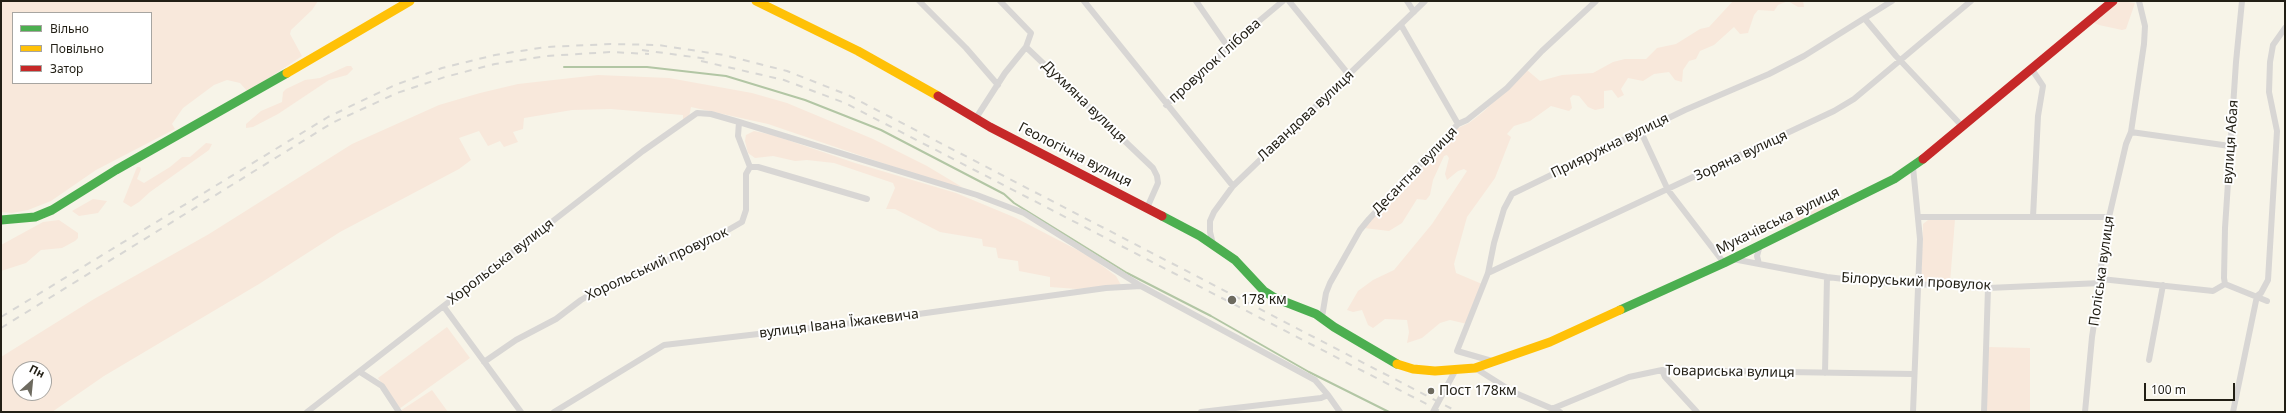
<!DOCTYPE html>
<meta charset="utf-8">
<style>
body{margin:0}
#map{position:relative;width:2286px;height:413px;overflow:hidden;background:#f7f4e8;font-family:"Noto Sans",sans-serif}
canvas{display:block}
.frame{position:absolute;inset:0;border:2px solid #221f15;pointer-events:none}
.legend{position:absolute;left:12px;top:12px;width:140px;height:72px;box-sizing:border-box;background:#fff;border:1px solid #a7a5a1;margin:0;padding:5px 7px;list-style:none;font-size:12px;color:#221f15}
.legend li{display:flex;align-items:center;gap:8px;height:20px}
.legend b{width:20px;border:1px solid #a7a5a1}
.north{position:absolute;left:12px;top:361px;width:40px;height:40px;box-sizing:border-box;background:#fff;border:1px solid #a7a5a1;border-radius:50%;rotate:27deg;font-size:11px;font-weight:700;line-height:16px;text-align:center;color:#221f15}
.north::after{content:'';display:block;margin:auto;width:14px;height:18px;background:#6d6a5f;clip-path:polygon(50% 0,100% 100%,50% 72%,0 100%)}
.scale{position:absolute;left:2144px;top:383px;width:91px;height:18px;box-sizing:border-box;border:2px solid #221f15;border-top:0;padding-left:5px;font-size:12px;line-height:14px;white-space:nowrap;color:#221f15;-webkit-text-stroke:3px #fff;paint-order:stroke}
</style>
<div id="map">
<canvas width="2286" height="413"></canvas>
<div class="frame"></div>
<ul class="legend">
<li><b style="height:5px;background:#4caf50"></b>Вільно</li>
<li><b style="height:5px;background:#ffc107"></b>Повільно</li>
<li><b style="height:5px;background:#c62828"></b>Затор</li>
</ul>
<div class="north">Пн</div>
<div class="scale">100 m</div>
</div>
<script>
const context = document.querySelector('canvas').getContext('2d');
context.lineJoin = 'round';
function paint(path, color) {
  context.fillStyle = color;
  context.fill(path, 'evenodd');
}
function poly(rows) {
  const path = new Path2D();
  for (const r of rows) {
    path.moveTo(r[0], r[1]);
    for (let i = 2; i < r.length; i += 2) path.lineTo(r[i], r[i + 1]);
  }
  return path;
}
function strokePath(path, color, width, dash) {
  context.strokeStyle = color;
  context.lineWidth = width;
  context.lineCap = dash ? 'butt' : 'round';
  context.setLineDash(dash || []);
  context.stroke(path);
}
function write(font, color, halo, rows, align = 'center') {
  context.font = font + ' "Noto Sans",sans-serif';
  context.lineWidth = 4;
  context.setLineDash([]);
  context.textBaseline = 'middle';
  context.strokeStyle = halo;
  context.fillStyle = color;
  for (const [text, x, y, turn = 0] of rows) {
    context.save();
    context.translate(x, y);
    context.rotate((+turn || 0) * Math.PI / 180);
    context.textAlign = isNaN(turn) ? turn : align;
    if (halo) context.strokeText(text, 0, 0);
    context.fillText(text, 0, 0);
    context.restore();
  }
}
const green = poly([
 [1,1,318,1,312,10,291,30,290,34,302,56,248,92,240,83,227,80,214,85,183,108,172,124,175,129,96,170,51,201,28,210,12,213,1,212],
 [13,13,151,13,151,83,13,83],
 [1733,1,1803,1,1804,7,1798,7,1788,1,1778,5,1774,11,1758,10,1754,15,1748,33,1740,34,1734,27,1714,45,1700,51,1696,59,1689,61,1683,70,1682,82,1675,80,1669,72,1654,74,1643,81,1628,78,1621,89,1624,95,1618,98,1612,90,1604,91,1604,108,1595,110,1588,107,1579,96,1573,95,1570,98,1572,108,1569,111,1551,106,1530,121,1514,126,1507,134,1511,137,1495,178,1467,217,1454,264,1456,273,1482,284,1467,324,1450,320,1440,323,1422,338,1407,343,1409,332,1407,320,1385,319,1373,328,1368,325,1362,310,1353,312,1347,310,1358,291,1373,280,1394,270,1432,224,1467,171,1464,169,1458,171,1447,180,1445,174,1449,158,1447,155,1444,156,1433,180,1430,195,1426,200,1417,199,1402,223,1389,231,1364,228,1407,181,1417,177,1429,157,1458,128,1469,123,1483,112,1527,70,1540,81,1562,75,1593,73,1613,62,1625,59,1646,59,1657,48,1676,44,1700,29,1709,27],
 [2119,1,2135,3,2126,29,2122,30,2099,25,2092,22],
 [347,66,351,66,353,69,347,75,329,80,278,114,253,127,246,128,246,124,261,111,282,102,283,92,286,89,305,80,320,78],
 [598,75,669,78,752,93,787,103,873,139,927,166,962,187,941,183,768,124,691,107,689,117,683,120,683,115,611,109,572,110,524,118,523,129,513,132,518,142,504,147,500,141,488,146,479,131,459,138,471,160,459,169,340,232,259,284,104,376,52,412,1,412,1,357,94,299,209,234,352,144,439,105,480,93,518,84],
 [20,369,44,369,44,393,20,393],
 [754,131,773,135,855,163,956,193,1016,218,1089,256,1116,276,1121,285,1077,289,1050,287,1050,277,1019,271,1018,261,998,258,996,248,983,246,982,239,940,232,895,209,886,209,895,188,893,183,834,163,807,160,795,161,773,156,755,158,748,153,745,141,746,135],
 [206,143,212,144,209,150,150,192,139,202,131,207,123,202,137,167,140,167,141,169,137,179,144,183,170,167,182,157,190,157],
 [93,199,107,201,98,213,79,216,72,211],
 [1823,204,1825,209,1808,218,1806,215,1803,216,1803,220,1786,229,1784,227,1783,223],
 [1955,219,1950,283,1921,281,1923,224,1928,220],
 [59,220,78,233,78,238,75,241,62,248,41,250,26,263,1,271,1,245,43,222],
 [447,327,470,358,399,409,378,378],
 [1988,347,2030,348,2030,412,1985,412],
 [432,390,448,412,400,412,400,411]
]);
const stream = poly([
 [564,67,647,67,726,76,805,100,881,130,1004,194,1014,203,1127,273,1211,316,1309,372,1389,412]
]);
const street = poly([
 [919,1,966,48,998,85],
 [1000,1,1031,33,1026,47,1153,168,1157,176,1158,183,1147,208],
 [1084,1,1233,186],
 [1196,1,1228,47],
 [1289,1,1349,75],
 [1407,1,1414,12],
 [1865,19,1896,56,1962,126],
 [1401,25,1458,124],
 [2031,68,2043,86,2038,116,2033,217],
 [1166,105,1228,47,1283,1],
 [976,118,1005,73,1026,47],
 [1641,132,1668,190,1724,263],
 [2131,132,2230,146],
 [750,167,758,167,867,199],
 [1919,217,2109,217],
 [1213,244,1210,232,1210,221,1214,212,1233,186,1425,1],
 [1733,259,1827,277,1861,281,1988,288,2101,283],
 [1759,264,1757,256,1760,245],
 [1488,273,1834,111,1854,99,1971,1],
 [2101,279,2213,291,2225,284,2267,301],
 [2225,284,2224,278,2225,228,2236,62,2242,1],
 [444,307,521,412],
 [1322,317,1326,293,1330,283,1360,230,1369,219,1458,124,1467,120,1507,88,1542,51,1596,1],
 [2149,360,2163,285],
 [1492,361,1457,351,1488,273,1494,243,1504,209,1512,194,1685,110,1769,74,1804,56,1892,1],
 [484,362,516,340,556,319,581,300,601,288,630,278,716,237,742,222,746,210,746,174,750,167,738,136,739,122],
 [1475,368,1513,392,1560,412],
 [1662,370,1665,377,1697,412],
 [360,372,382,386,399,412],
 [1825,373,1827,277],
 [1554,408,1629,377,1662,370,1913,374],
 [307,412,643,151,697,113,711,114,739,122,977,195,1024,213,1141,286,1315,380,1328,395],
 [554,412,664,345,861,322,1106,288,1141,286],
 [1201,412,1321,398,1328,395,1340,412],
 [1433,412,1455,371],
 [1913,412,1920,239,1913,167],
 [1984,412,1988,288],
 [2085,412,2092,337,2101,279,2101,267,2109,217,2126,144,2131,132,2144,44,2145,26,2139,1],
 [2233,412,2257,296,2261,293,2268,280,2277,131,2269,92,2270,62,2273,45,2285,28]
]);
const fast = poly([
 [1162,216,1200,236,1235,260,1264,291,1275,298,1316,314,1334,327,1397,364],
 [1,220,35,217,52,210,116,170,287,73],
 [1620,310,1724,263,1894,179,1923,159]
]);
const slow = poly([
 [756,1,858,51,938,96],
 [287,73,410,1],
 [1397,364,1413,369,1435,371,1475,368,1550,342,1620,310]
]);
const jam = poly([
 [938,96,990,127,1162,216],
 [1923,159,2113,1]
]);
const rail = poly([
 [642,50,708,59],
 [701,61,784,80,845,103,1442,412],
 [1,317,328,117,395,85,442,68,495,55,546,47,611,44,658,45,724,55,787,71,848,95,1458,412],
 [1,328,332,123,397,93,445,77,495,64,547,56,610,52,649,54]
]);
const markers = [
 [1232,300,5,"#6d6a5f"],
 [1431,391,4,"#6d6a5f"]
];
const streetNames = [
 ["провулок Глібова",1215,61,-42],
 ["Духмяна вулиця",1084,102,44],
 ["Лавандова вулиця",1306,116,-43],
 ["вулиця Абая",2231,142,-86],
 ["Прияружна вулиця",1610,146,-26],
 ["Геологічна вулиця",1075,155,27],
 ["Зоряна вулиця",1741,156,-25],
 ["Десантна вулиця",1415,171,-46],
 ["Мукачівська вулиця",1778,221,-26],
 ["Хорольська вулиця",501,262,-38],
 ["Хорольський провулок",657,264,-25],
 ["Поліська вулиця",2102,271,-82],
 ["Білоруський провулок",1916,282,3],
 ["вулиця Івана Їжакевича",839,324,-7],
 ["Товариська вулиця",1730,372,1]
];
const poiNames = [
 ["178 км",1241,300],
 ["Пост 178км",1439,391]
];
paint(green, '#f8e8db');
strokePath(stream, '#b2c6a4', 2);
strokePath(street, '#d8d6d4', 6);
strokePath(fast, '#4caf50', 9);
strokePath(slow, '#ffc107', 9);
strokePath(jam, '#c62828', 9);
strokePath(rail, '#d8d7d4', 2, [7, 7]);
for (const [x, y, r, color] of markers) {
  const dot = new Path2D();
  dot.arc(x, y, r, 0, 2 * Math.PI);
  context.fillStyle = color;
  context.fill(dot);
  strokePath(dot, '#fff', 1.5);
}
write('14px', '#221f15', '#fff', streetNames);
write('14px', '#221f15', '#fff', poiNames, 'left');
</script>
